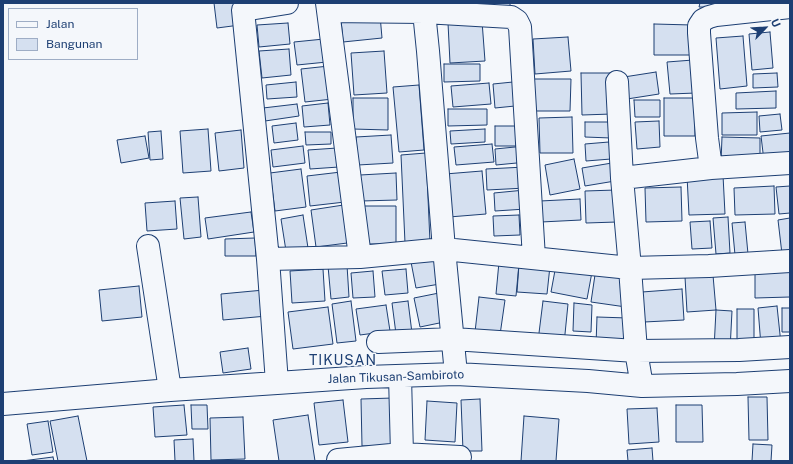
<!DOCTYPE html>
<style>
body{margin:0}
#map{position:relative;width:793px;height:464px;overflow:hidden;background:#f4f7fb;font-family:"Public Sans",sans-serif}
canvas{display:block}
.frame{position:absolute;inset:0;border:4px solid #1d3f73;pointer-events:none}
.legend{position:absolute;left:8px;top:8px;width:130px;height:52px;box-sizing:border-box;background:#f4f7fb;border:1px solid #9eadc5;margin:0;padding:5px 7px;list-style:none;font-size:12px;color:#1d3f73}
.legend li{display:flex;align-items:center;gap:8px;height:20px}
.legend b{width:20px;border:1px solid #9eadc5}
.north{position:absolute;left:745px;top:8px;width:40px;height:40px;-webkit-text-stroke:3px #f4f7fb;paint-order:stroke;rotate:65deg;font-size:11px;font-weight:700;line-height:16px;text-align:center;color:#1d3f73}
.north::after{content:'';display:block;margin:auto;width:14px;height:18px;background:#1d3f73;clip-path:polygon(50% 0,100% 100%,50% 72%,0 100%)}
</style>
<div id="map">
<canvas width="793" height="464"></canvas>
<div class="frame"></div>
<ul class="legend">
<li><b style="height:5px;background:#f4f7fb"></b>Jalan</li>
<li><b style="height:11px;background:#d5e0f0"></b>Bangunan</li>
</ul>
<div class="north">U</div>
</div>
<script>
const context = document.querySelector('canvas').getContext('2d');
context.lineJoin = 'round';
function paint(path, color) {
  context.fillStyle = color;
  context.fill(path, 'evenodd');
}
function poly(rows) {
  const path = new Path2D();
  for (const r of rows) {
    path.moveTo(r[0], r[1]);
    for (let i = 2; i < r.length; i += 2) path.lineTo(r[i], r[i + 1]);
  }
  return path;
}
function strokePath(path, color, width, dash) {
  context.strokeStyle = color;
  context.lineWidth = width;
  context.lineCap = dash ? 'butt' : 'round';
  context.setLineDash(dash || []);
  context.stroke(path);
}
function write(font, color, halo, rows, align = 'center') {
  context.font = font + ' "Public Sans",sans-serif';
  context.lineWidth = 3;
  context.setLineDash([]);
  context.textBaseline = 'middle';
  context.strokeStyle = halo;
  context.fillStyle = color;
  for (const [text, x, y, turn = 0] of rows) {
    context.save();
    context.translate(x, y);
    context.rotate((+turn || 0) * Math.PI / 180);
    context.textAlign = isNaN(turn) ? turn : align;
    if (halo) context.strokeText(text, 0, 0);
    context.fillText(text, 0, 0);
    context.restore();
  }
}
const building = poly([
 [214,3,237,3,240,25,217,28,214,3],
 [483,3,510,3,510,8,483,10,483,3],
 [700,3,737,3,737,8,699,7,700,3],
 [380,15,382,38,343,42,341,19,380,15],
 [482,21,485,61,450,63,448,23,482,21],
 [288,23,290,44,259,47,257,25,288,23],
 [654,24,692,25,693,55,654,55,654,24],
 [770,32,773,68,752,70,749,34,770,32],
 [743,36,747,86,720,89,716,38,743,36],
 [568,37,571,71,535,74,533,39,568,37],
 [324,39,327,62,297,65,294,42,324,39],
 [289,49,291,75,262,78,259,51,289,49],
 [384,51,387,93,354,95,351,53,384,51],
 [693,60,696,93,670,94,667,62,693,60],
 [444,64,480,64,480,81,444,82,444,64],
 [329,66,333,99,305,102,301,69,329,66],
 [656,72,659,94,627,99,624,77,656,72],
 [581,73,612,73,612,114,582,115,581,73],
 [777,73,778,87,753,88,753,74,777,73],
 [534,79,571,79,570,111,534,111,534,79],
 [296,82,297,97,267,99,266,85,296,82],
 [513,82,515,106,495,108,493,84,513,82],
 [489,83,491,104,453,107,451,86,489,83],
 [419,85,424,150,399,152,393,87,419,85],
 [776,91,776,108,736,109,736,93,776,91],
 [353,98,388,98,388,130,353,129,353,98],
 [664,98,695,98,695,136,664,136,664,98],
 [634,100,660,100,660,117,635,117,634,100],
 [328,103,330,125,304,127,302,106,328,103],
 [297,104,299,116,265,121,263,108,297,104],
 [448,109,487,109,487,125,448,126,448,109],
 [757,112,757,135,722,135,722,113,757,112],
 [780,114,782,130,760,132,759,116,780,114],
 [572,117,573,153,540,153,539,118,572,117],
 [659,121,660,147,637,149,635,122,659,121],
 [585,122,611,122,611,138,585,137,585,122],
 [296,123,298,140,274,143,272,126,296,123],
 [495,126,516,126,516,146,495,146,495,126],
 [208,129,211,171,183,173,180,131,208,129],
 [485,129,485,142,451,144,450,131,485,129],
 [241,130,244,168,219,171,215,133,241,130],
 [161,131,163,159,150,160,148,132,161,131],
 [305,132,331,132,331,144,306,145,305,132],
 [790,133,790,159,764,161,761,136,790,133],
 [391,135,393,163,358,165,356,137,391,135],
 [145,136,149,158,121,163,117,140,145,136],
 [722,137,760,138,760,163,721,162,722,137],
 [609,142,611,159,586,161,585,144,609,142],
 [492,144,494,162,456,165,454,147,492,144],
 [303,146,305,163,273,167,271,150,303,146],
 [525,146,527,162,496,165,495,149,525,146],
 [337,148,339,167,310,169,308,150,337,148],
 [426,153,430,242,405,243,401,155,426,153],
 [574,159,580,189,550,195,545,165,574,159],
 [612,163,615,181,585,186,582,168,612,163],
 [525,167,526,188,487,190,486,169,525,167],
 [301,169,306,207,275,211,270,173,301,169],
 [482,171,486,214,449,217,445,174,482,171],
 [341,172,345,202,310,206,307,176,341,172],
 [396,173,397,200,361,201,360,175,396,173],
 [723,175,725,214,689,215,687,176,723,175],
 [774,186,775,214,735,215,734,188,774,186],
 [790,186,790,213,779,214,776,187,790,186],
 [681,187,682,221,646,222,645,188,681,187],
 [525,190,526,209,495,211,494,193,525,190],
 [616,190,617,222,586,223,585,191,616,190],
 [198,197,201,237,184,239,180,198,198,197],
 [580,199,581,220,541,222,540,201,580,199],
 [175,201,177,229,147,231,145,203,175,201],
 [350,204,355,242,316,247,311,210,350,204],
 [360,206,396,206,396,244,360,244,360,206],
 [251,212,254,232,208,239,205,218,251,212],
 [303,215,308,248,286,251,281,219,303,215],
 [519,215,520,235,494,236,493,216,519,215],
 [728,217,730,253,716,254,713,218,728,217],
 [790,218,790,254,782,254,778,220,790,218],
 [710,221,712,248,692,249,690,222,710,221],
 [745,222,748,254,735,255,732,223,745,222],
 [255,238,256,256,225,256,225,239,255,238],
 [436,258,440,284,416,288,411,262,436,258],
 [499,262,519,264,516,296,496,294,499,262],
 [519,264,550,266,547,294,517,292,519,264],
 [347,265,349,297,331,299,328,266,347,265],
 [556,265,592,272,587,299,551,292,556,265],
 [596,268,630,273,626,307,591,302,596,268],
 [323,269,325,301,292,303,290,271,323,269],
 [406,269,408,293,385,295,382,271,406,269],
 [755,269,790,269,790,297,755,298,755,269],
 [373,271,375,297,353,298,351,273,373,271],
 [713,275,716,310,687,312,685,277,713,275],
 [139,286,142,317,102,321,99,290,139,286],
 [682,289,684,320,644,322,642,292,682,289],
 [264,290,267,316,223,320,221,294,264,290],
 [444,292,449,321,420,327,414,298,444,292],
 [479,297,505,300,500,335,475,332,479,297],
 [351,301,356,341,337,343,332,304,351,301],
 [408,301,412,333,396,334,392,303,408,301],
 [543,301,568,304,564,344,538,341,543,301],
 [574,303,592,305,591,332,573,331,574,303],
 [386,305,390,331,360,335,356,309,386,305],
 [777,306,781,344,761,346,758,308,777,306],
 [328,307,333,344,293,349,288,312,328,307],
 [782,308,790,308,790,332,782,332,782,308],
 [737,309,754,309,754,347,737,347,737,309],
 [716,310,732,311,730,350,714,349,716,310],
 [597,317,628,318,627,346,596,345,597,317],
 [248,348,251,369,223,373,220,352,248,348],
 [748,397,767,397,768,440,749,440,748,397],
 [393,398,394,446,362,446,361,399,393,398],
 [480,399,482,451,463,451,461,400,480,399],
 [343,400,348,442,319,445,314,403,343,400],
 [427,401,457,403,455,442,425,440,427,401],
 [184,405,187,435,155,437,153,407,184,405],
 [191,405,207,405,208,429,192,429,191,405],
 [676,405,702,405,703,442,676,442,676,405],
 [657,408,659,442,629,444,627,409,657,408],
 [308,415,315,461,279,461,273,420,308,415],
 [78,416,87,461,58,461,50,421,78,416],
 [524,416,559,419,556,461,521,461,524,416],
 [243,417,245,459,211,460,210,418,243,417],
 [48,421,53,452,32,455,27,424,48,421],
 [193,439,194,461,175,461,174,440,193,439],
 [753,444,772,445,771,461,752,461,753,444],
 [652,448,653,461,628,461,627,450,652,448],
 [53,457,54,461,22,461,53,457]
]);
const minor = poly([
 [327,3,360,257],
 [790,7,716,15,709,17,703,20,699,26,699,33,707,138,711,168,790,163],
 [328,11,424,12,423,3],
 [617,82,622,178],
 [148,246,170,390],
 [268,259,360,257,444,249,630,268,709,266,790,261],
 [378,342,453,339,636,351,739,350,790,347],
 [456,374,444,249,428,51,424,12,511,17,517,21,520,27,534,258],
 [400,376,402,454],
 [277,383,268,259,243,10,287,3],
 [642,386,636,351,630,268,622,178,711,168],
 [3,404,170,390,277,383,366,377,456,374,588,381,642,386,737,384,790,381],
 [338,460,402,454,460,457]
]);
const streetNames = [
 ["Jalan Tikusan-Sambiroto",396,377,-2]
];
const quarterNames = [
 ["TIKUSAN",343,361]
];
paint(building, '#d5e0f0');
strokePath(building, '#1d3f73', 1);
strokePath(minor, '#1d3f73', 24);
strokePath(minor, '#f4f7fb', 22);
write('12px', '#1d3f73', '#f4f7fb', streetNames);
context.letterSpacing = '1px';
write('14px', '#1d3f73', '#f4f7fb', quarterNames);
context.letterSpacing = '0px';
</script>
